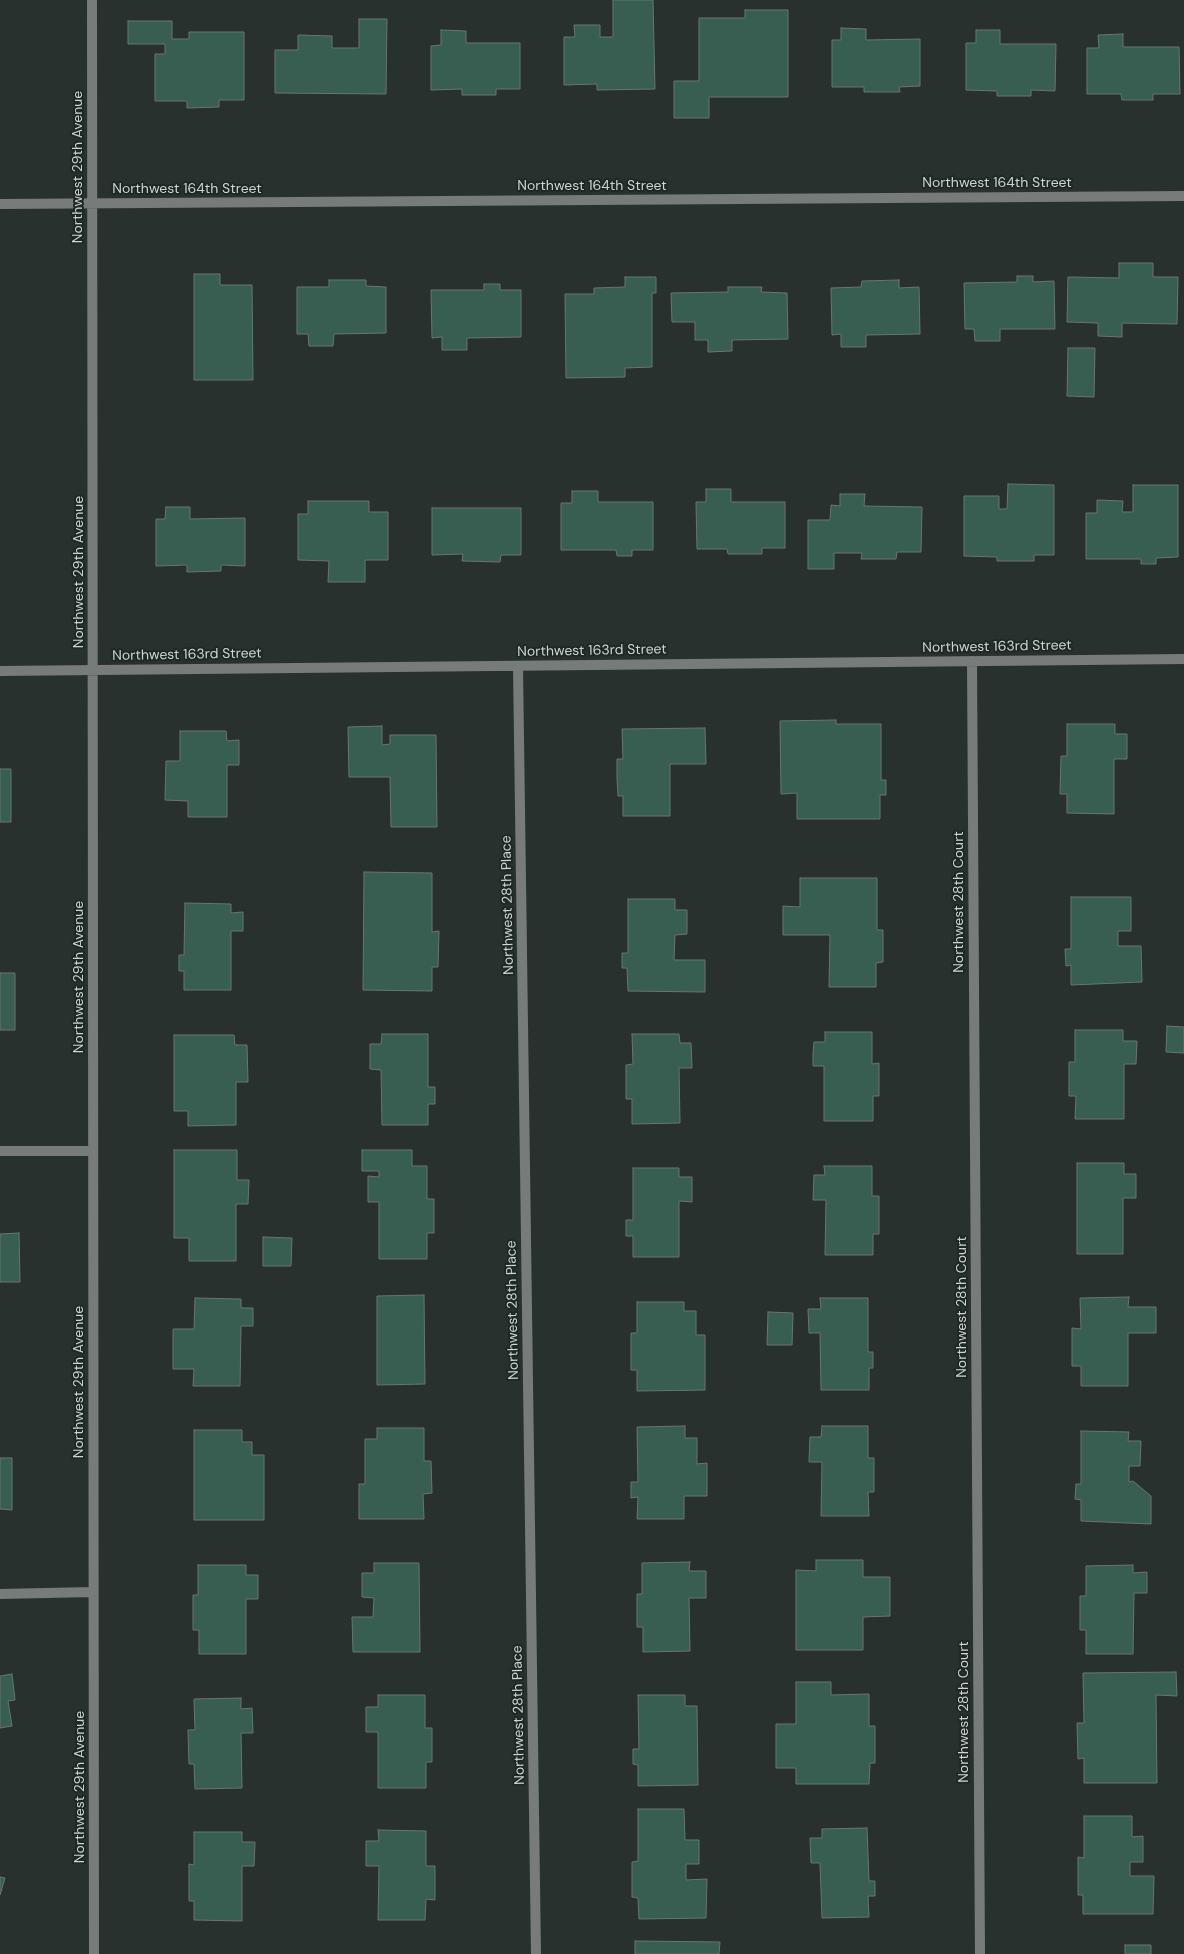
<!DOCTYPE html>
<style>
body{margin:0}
canvas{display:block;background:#29312e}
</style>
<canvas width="1184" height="1954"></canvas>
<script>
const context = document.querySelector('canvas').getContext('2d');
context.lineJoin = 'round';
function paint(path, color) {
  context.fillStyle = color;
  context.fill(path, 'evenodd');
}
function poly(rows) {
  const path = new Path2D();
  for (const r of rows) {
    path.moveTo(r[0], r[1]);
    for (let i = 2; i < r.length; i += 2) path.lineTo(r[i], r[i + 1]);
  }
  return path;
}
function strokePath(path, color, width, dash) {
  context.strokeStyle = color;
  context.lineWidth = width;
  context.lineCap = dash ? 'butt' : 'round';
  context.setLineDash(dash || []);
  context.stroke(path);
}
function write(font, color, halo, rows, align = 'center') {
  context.font = font + ' "DM Sans",sans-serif';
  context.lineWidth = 4;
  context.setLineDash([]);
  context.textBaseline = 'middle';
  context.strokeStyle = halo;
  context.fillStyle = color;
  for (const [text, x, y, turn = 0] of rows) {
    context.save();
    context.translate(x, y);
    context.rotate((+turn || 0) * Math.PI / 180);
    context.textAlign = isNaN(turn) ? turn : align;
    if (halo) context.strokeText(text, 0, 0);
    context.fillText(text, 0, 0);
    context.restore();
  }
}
const building = poly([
 [613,0,653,0,655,89,597,90,597,84,564,85,564,37,575,37,574,25,600,25,600,37,613,37,613,0],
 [745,10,788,10,788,97,709,97,709,118,674,118,674,81,699,81,699,18,745,18,745,10],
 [359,19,387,19,386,94,275,93,275,50,298,50,298,35,332,36,332,48,359,48,359,19],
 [128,21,172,21,172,39,189,39,189,32,244,32,244,100,219,100,219,107,187,108,187,101,155,101,155,54,165,54,165,44,128,44,128,21],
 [841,28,866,29,866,40,920,39,920,86,899,87,900,92,864,92,864,87,832,87,832,40,841,40,841,28],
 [441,30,466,31,466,43,520,43,520,89,496,89,496,95,462,95,462,89,431,90,431,46,441,45,441,30],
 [976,30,1000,30,1000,44,1056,44,1055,91,1031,90,1031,96,997,96,997,91,966,90,966,43,976,43,976,30],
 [1123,34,1123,47,1179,47,1180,94,1153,94,1153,100,1122,100,1121,94,1087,94,1087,48,1099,48,1098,35,1123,34],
 [1119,263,1153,263,1153,277,1178,277,1177,324,1122,323,1122,337,1098,336,1098,323,1067,322,1068,277,1119,278,1119,263],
 [194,274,220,274,220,285,252,285,253,380,194,380,194,274],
 [1017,276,1033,276,1033,282,1054,281,1055,329,1000,329,1000,341,975,341,974,329,965,329,964,283,1017,282,1017,276],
 [625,277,656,277,656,293,652,293,652,367,625,368,625,377,566,378,565,294,594,294,594,288,625,287,625,277],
 [329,280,366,280,366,286,386,287,386,333,334,334,333,346,309,346,308,334,297,334,297,287,329,287,329,280],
 [899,280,899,288,919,287,920,334,866,335,866,347,841,347,841,334,832,335,831,288,861,287,862,281,899,280],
 [484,284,500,284,500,290,521,290,521,337,467,338,467,350,442,350,442,337,432,338,431,290,484,290,484,284],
 [728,287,762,287,761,292,787,293,788,339,732,340,732,351,708,352,708,340,695,340,695,322,672,322,671,293,728,292,728,287],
 [1068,348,1095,348,1094,397,1067,396,1068,348],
 [1008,484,1054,485,1054,555,1034,555,1034,561,997,561,997,557,964,556,964,496,999,496,999,509,1007,509,1008,484],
 [1133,485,1178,485,1178,557,1156,558,1156,564,1141,564,1141,559,1086,559,1086,513,1097,513,1097,500,1123,501,1122,512,1133,512,1133,485],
 [706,489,731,489,731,502,785,502,785,548,762,548,762,554,728,554,727,549,697,549,696,502,706,502,706,489],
 [572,491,598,491,598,502,653,502,653,550,632,550,632,556,617,556,616,550,561,550,561,503,572,503,572,491],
 [840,494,865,494,864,506,922,507,921,552,897,552,896,559,861,559,862,553,834,553,834,569,808,569,808,520,830,520,831,505,840,506,840,494],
 [308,501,369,501,369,512,388,512,388,560,365,560,365,582,328,582,329,561,298,560,298,514,308,514,308,501],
 [166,507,190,507,190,519,245,518,245,566,221,565,221,571,187,572,187,565,156,566,156,519,165,519,166,507],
 [432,508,521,508,521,555,501,555,500,562,462,561,463,554,432,555,432,508],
 [836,720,836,724,881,724,881,780,886,780,886,795,880,795,880,819,797,819,797,793,781,794,780,721,836,720],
 [1067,724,1115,724,1115,734,1127,734,1127,759,1114,759,1114,814,1067,813,1067,794,1060,794,1061,756,1067,756,1067,724],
 [382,726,382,745,390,744,390,735,436,735,437,827,391,827,390,777,349,777,348,727,382,726],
 [705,728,706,764,670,764,670,816,623,816,623,796,618,796,617,778,617,759,623,759,622,729,705,728],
 [180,731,226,731,227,741,239,740,239,765,227,765,227,817,188,817,188,801,165,800,166,761,180,761,180,731],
 [0,769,11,769,11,822,0,822,0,769],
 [364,872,432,873,432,932,439,931,438,967,432,967,432,991,363,990,364,872],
 [800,878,877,878,877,930,883,930,883,962,876,963,876,987,829,987,830,935,783,935,783,906,800,907,800,878],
 [1071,897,1131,897,1131,931,1118,931,1118,946,1141,946,1142,982,1071,985,1071,965,1066,966,1065,949,1071,949,1071,897],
 [628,899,675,899,675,910,687,910,687,934,675,935,674,960,705,960,705,992,628,991,627,968,622,968,622,953,628,953,628,899],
 [185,903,231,904,231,913,243,912,243,931,231,931,231,990,184,990,184,971,179,971,179,955,184,955,185,903],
 [0,973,15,973,15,1030,0,1030,0,973],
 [1167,1026,1184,1027,1184,1053,1166,1052,1167,1026],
 [1075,1030,1123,1030,1123,1041,1137,1041,1136,1064,1124,1064,1124,1119,1075,1119,1076,1096,1069,1096,1069,1062,1075,1062,1075,1030],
 [825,1032,872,1032,872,1064,879,1063,879,1096,873,1096,873,1121,824,1121,824,1066,813,1066,813,1054,814,1042,825,1042,825,1032],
 [382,1034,428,1034,428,1087,435,1087,435,1104,428,1104,428,1125,382,1125,381,1070,370,1069,370,1044,381,1044,382,1034],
 [632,1034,679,1034,680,1043,691,1043,692,1068,679,1068,680,1123,632,1124,632,1099,626,1099,626,1065,633,1064,632,1034],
 [174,1035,234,1035,235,1045,247,1045,248,1082,236,1082,236,1125,188,1126,188,1111,174,1111,174,1035],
 [174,1150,237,1150,237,1180,249,1180,248,1204,236,1204,236,1261,189,1261,189,1238,174,1238,174,1150],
 [362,1150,412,1150,412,1166,427,1166,427,1199,434,1199,434,1233,427,1233,427,1259,379,1259,379,1202,368,1202,368,1176,379,1177,379,1171,362,1171,362,1150],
 [1077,1163,1124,1163,1124,1174,1136,1174,1136,1198,1123,1198,1123,1254,1077,1254,1077,1163],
 [824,1166,872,1166,872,1196,879,1196,879,1234,873,1234,873,1255,825,1255,826,1200,813,1200,814,1175,825,1175,824,1166],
 [633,1168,679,1168,679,1177,692,1177,692,1202,679,1201,679,1257,633,1257,633,1236,626,1236,626,1220,633,1220,633,1168],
 [19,1233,20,1282,0,1282,0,1234,19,1233],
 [263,1237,292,1238,291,1266,263,1266,263,1237],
 [424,1295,425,1384,377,1385,377,1296,424,1295],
 [1129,1297,1128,1307,1156,1307,1156,1333,1128,1333,1128,1386,1081,1386,1081,1366,1072,1366,1072,1328,1081,1329,1080,1298,1129,1297],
 [195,1298,241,1299,241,1308,253,1308,253,1326,241,1326,240,1386,193,1386,194,1369,173,1369,173,1329,194,1329,195,1298],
 [820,1298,868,1298,868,1352,873,1352,873,1368,869,1368,869,1390,821,1390,820,1333,809,1333,808,1309,821,1309,820,1298],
 [637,1302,684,1302,684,1311,696,1311,696,1335,705,1335,705,1390,637,1391,637,1370,631,1370,631,1333,637,1333,637,1302],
 [768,1312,793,1313,792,1345,767,1345,768,1312],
 [685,1426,685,1438,697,1438,697,1464,707,1463,707,1496,684,1496,684,1519,637,1519,638,1497,631,1498,631,1482,638,1482,637,1427,685,1426],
 [822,1426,868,1426,868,1458,874,1458,874,1492,868,1492,869,1516,821,1516,822,1462,809,1462,810,1437,821,1437,822,1426],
 [377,1428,424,1428,424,1461,431,1461,432,1493,423,1494,424,1519,359,1519,359,1484,365,1484,365,1439,377,1439,377,1428],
 [194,1430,242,1430,242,1442,252,1442,252,1455,264,1455,264,1520,194,1520,194,1430],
 [1081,1431,1129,1432,1128,1441,1141,1441,1140,1466,1129,1466,1129,1482,1133,1481,1151,1496,1151,1524,1081,1521,1081,1500,1075,1499,1076,1484,1081,1484,1081,1431],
 [0,1458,12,1458,12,1510,0,1509,0,1458],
 [816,1560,863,1560,863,1577,890,1577,890,1616,863,1617,863,1650,796,1650,796,1570,816,1571,816,1560],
 [690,1562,689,1571,706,1571,706,1598,689,1598,690,1651,643,1652,643,1627,637,1627,637,1594,642,1594,642,1563,690,1562],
 [374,1563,419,1563,420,1652,353,1652,352,1617,373,1617,374,1598,362,1597,362,1573,374,1573,374,1563],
 [198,1565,246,1565,246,1575,258,1575,258,1599,246,1599,246,1654,199,1654,199,1630,193,1630,193,1595,198,1595,198,1565],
 [1133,1565,1133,1573,1147,1572,1147,1593,1134,1593,1133,1654,1086,1654,1086,1630,1080,1630,1080,1596,1086,1596,1086,1566,1133,1565],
 [1176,1672,1177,1696,1156,1695,1157,1783,1084,1783,1084,1758,1078,1759,1077,1723,1084,1723,1083,1673,1176,1672],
 [12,1674,15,1700,8,1701,12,1726,0,1728,0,1676,12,1674],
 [796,1682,831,1682,831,1695,869,1694,869,1726,875,1726,875,1763,870,1763,869,1784,796,1784,796,1768,776,1768,776,1724,796,1724,796,1682],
 [378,1695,425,1695,425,1728,432,1728,432,1762,426,1762,426,1788,378,1788,378,1732,366,1732,366,1707,378,1707,378,1695],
 [638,1695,685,1695,685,1706,697,1706,698,1785,638,1786,638,1765,633,1764,633,1749,639,1749,638,1695],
 [241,1698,241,1709,252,1708,253,1733,241,1733,242,1788,195,1789,194,1764,189,1764,188,1730,195,1730,194,1699,241,1698],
 [638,1809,684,1809,685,1840,699,1840,699,1864,686,1864,686,1880,707,1879,706,1918,639,1919,638,1898,632,1897,632,1862,638,1861,638,1809],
 [1084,1816,1132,1816,1132,1837,1143,1836,1143,1862,1130,1862,1130,1876,1154,1876,1153,1914,1083,1914,1083,1895,1078,1895,1078,1857,1084,1858,1084,1816],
 [867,1828,869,1881,875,1881,875,1896,868,1896,869,1917,822,1918,820,1863,811,1863,810,1838,822,1838,822,1829,867,1828],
 [378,1830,426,1831,426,1866,435,1866,435,1900,426,1899,425,1920,378,1920,379,1866,366,1866,366,1841,379,1841,378,1830],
 [194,1832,242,1832,242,1842,255,1842,254,1866,242,1866,242,1921,194,1920,194,1901,189,1901,189,1864,194,1865,194,1832],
 [0,1877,5,1878,0,1895,0,1877],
 [635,1941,720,1942,719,1954,635,1954,635,1941],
 [1125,1945,1151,1945,1151,1954,1125,1954,1125,1945]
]);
const minor = poly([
 [92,0,94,1954],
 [0,204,1184,196],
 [972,661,980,1954],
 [518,666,536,1954],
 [0,671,1184,659],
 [0,1151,93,1151],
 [0,1594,93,1592]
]);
const streetNames = [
 ["Northwest 29th Avenue",78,167,-90],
 ["Northwest 164th Street",997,183],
 ["Northwest 164th Street",592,186],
 ["Northwest 164th Street",187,189],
 ["Northwest 29th Avenue",79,572,-90],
 ["Northwest 163rd Street",997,647,-1],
 ["Northwest 163rd Street",592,651,-1],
 ["Northwest 163rd Street",187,655,-1],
 ["Northwest 28th Court",959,902,-90],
 ["Northwest 28th Place",508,905,-91],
 ["Northwest 29th Avenue",79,977,-90],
 ["Northwest 28th Court",962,1307,-90],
 ["Northwest 28th Place",513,1310,-91],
 ["Northwest 29th Avenue",79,1382,-90],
 ["Northwest 28th Court",964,1712,-90],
 ["Northwest 28th Place",519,1715,-91],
 ["Northwest 29th Avenue",80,1787,-90]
];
paint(building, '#375e50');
strokePath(building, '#6a7470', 1);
strokePath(minor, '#777c7a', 10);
write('14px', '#ced3d1', '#1f2824', streetNames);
</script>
